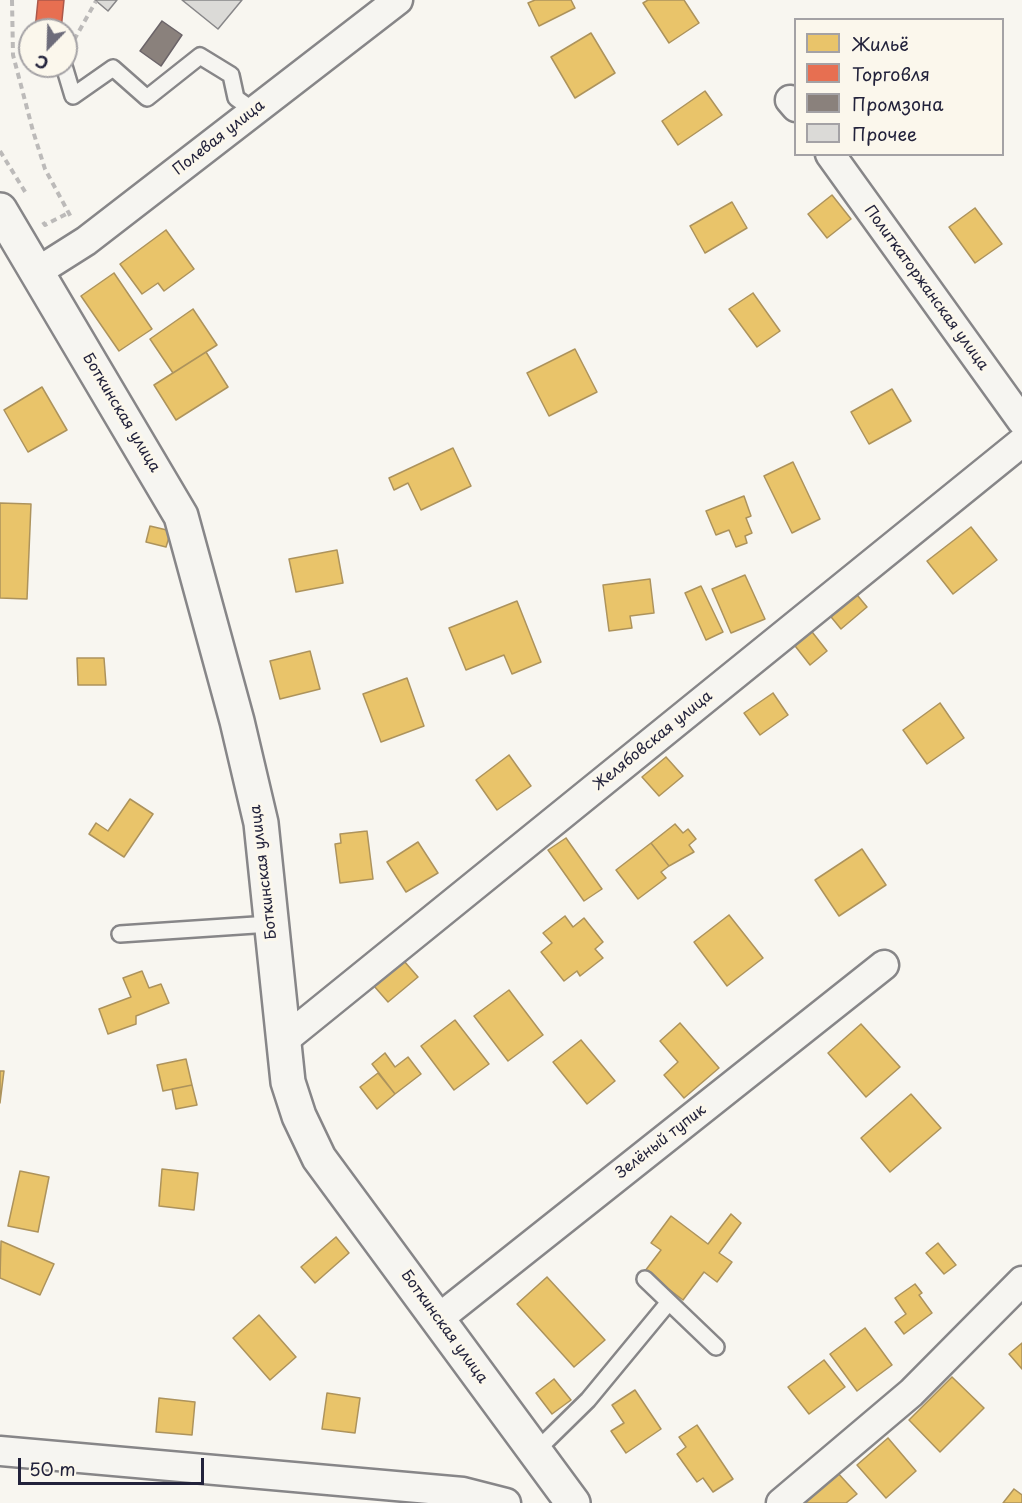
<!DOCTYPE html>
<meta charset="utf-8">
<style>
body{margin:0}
#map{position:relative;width:1022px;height:1503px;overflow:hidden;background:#f8f6f0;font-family:"Playpen Sans",sans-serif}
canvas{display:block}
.legend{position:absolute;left:794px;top:18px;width:210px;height:138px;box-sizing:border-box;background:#fbf7ec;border:2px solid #a4a2a5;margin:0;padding:8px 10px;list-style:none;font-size:18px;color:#22223b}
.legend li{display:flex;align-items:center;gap:12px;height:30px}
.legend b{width:30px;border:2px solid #a4a2a5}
.north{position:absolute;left:18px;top:18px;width:60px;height:60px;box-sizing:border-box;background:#fbf7ec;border:2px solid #a4a2a5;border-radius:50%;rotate:203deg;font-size:16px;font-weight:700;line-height:24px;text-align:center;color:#22223b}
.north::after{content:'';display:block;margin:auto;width:21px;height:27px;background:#6d6c7a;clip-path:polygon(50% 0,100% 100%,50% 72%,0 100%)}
.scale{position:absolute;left:18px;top:1458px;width:186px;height:27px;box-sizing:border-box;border:3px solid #22223b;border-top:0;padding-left:8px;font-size:18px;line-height:21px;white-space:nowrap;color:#22223b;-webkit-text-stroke:4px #fbf7ec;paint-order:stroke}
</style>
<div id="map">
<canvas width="1022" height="1503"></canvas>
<ul class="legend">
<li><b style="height:16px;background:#e9c46a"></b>Жильё</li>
<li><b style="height:16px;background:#e76f51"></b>Торговля</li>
<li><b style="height:16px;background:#8a817c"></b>Промзона</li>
<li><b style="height:16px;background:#dbdad7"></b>Прочее</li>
</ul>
<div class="north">С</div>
<div class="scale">50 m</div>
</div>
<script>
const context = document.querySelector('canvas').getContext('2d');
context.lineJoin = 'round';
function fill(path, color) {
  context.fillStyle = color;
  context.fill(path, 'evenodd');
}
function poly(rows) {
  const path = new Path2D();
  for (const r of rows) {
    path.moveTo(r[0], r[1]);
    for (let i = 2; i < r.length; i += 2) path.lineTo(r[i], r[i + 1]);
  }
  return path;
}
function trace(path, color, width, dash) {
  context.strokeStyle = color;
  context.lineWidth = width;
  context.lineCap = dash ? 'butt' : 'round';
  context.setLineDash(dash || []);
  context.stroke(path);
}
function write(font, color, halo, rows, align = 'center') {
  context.font = font + ' "Playpen Sans",sans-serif';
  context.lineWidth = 6;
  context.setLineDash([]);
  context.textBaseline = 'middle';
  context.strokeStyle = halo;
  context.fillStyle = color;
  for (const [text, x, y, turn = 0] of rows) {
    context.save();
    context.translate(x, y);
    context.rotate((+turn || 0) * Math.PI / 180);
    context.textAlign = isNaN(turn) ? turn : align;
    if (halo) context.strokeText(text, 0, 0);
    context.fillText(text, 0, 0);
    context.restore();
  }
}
const homes = poly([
 [535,0,571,0,575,8,539,26,528,3,535,0],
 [648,0,684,0,699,23,669,43,643,3,648,0],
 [591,33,615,73,575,98,551,57,591,33],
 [705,91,722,115,678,145,662,121,705,91],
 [832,195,851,219,827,238,808,214,832,195],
 [732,202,747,228,705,253,690,226,732,202],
 [975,208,1002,244,975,263,949,227,975,208],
 [166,230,194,269,164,291,158,283,142,294,120,264,166,230],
 [114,273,152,329,119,351,81,296,114,273],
 [753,293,780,331,757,347,729,309,753,293],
 [193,309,217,345,173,373,150,339,193,309],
 [575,349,597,392,549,416,527,373,575,349],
 [206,352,228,387,176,420,154,385,206,352],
 [42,387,67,430,28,452,4,410,42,387],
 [892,389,911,421,869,444,851,412,892,389],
 [453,448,471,486,421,510,408,483,394,490,389,478,453,448],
 [793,462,820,519,792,533,764,476,793,462],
 [744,496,751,516,746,518,752,533,745,536,747,543,736,547,729,530,716,535,706,511,744,496],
 [0,503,31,504,27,599,0,598,0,503],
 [150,526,171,531,166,547,146,542,150,526],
 [971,527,997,560,953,594,927,561,971,527],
 [337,550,343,583,296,592,289,559,337,550],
 [745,575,765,619,731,633,712,589,745,575],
 [650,579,654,613,630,616,632,628,609,631,603,585,650,579],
 [701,586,723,632,706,640,685,593,701,586],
 [853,590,867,607,841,629,827,612,853,590],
 [517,601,541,662,512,674,504,655,466,670,449,628,517,601],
 [809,628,827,651,810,665,792,642,809,628],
 [310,651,320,689,280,699,270,661,310,651],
 [77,658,104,658,106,685,78,685,77,658],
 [407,678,424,726,381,742,363,694,407,678],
 [773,693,788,715,760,735,744,713,773,693],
 [940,703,964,738,927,764,903,730,940,703],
 [509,755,531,786,497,810,476,780,509,755],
 [666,757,683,776,659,796,642,777,666,757],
 [130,799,153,814,124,857,89,834,96,823,108,831,130,799],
 [675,824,683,833,688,829,696,839,689,845,694,852,669,866,651,843,675,824],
 [367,831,373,879,340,883,335,844,341,843,340,834,367,831],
 [566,838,602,889,584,901,548,850,566,838],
 [418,842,438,873,406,892,387,862,418,842],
 [651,843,669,866,661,872,666,878,638,899,616,870,651,843],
 [862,849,886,885,839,916,815,880,862,849],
 [729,915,763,958,727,986,694,942,729,915],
 [565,916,573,927,584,918,603,942,595,949,603,958,580,976,577,971,564,981,541,952,552,943,543,933,565,916],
 [397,953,418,977,388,1002,367,978,397,953],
 [142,971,149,988,161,984,169,1003,136,1016,136,1024,108,1034,99,1009,131,997,123,978,142,971],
 [509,990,543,1035,508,1061,474,1016,509,990],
 [455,1020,489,1064,454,1090,421,1046,455,1020],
 [680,1023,719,1068,684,1098,664,1075,678,1062,660,1041,680,1023],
 [861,1024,900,1067,866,1097,828,1053,861,1024],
 [581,1040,615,1081,587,1104,553,1062,581,1040],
 [385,1053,395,1067,408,1057,421,1074,395,1094,372,1064,385,1053],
 [186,1059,192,1085,163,1091,157,1065,186,1059],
 [0,1071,4,1071,0,1103,0,1071],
 [378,1073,395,1094,377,1109,360,1087,378,1073],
 [192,1085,197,1105,176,1109,172,1089,192,1085],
 [911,1094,941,1128,890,1172,861,1138,911,1094],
 [162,1169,198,1173,194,1210,159,1206,162,1169],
 [20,1171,49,1177,38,1232,8,1226,20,1171],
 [731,1214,741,1223,719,1253,732,1262,717,1282,704,1272,683,1300,645,1271,661,1250,651,1243,671,1216,708,1244,731,1214],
 [336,1237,349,1253,315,1283,301,1267,336,1237],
 [1,1241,54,1264,40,1295,0,1278,1,1241],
 [938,1243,956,1265,944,1274,926,1253,938,1243],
 [547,1277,605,1340,574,1367,517,1304,547,1277],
 [915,1284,922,1293,919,1295,932,1313,904,1334,895,1322,906,1314,895,1298,915,1284],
 [259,1315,296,1357,270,1380,233,1338,259,1315],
 [865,1328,892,1365,857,1391,830,1354,865,1328],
 [1022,1343,1022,1369,1009,1354,1022,1343],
 [824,1360,845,1387,809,1414,788,1387,824,1360],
 [952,1377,984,1408,940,1452,909,1420,952,1377],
 [554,1379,571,1400,552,1414,536,1393,554,1379],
 [635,1390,661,1429,626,1453,611,1431,624,1423,612,1405,635,1390],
 [327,1393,360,1398,355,1433,322,1429,327,1393],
 [159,1398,195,1402,192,1435,156,1432,159,1398],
 [697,1425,733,1479,713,1492,703,1478,697,1482,677,1454,686,1447,679,1437,697,1425],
 [888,1438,916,1471,886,1498,857,1465,888,1438],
 [836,1471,857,1494,846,1503,805,1503,803,1501,836,1471],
 [1014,1489,1022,1495,1022,1503,1003,1503,1014,1489]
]);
fill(homes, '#e9c46a');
trace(homes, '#ad935c', 1.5);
const shops = poly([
 [38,0,64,0,61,30,35,30,38,0]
]);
fill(shops, '#e76f51');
trace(shops, '#ac584a', 1.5);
const industry = poly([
 [162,21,182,35,161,66,140,51,162,21]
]);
fill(industry, '#8a817c');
trace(industry, '#6b6468', 1.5);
const building = poly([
 [95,0,117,0,108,11,95,0],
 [182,0,242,0,218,29,182,0]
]);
fill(building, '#dbdad7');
trace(building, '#878688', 1.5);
const lane = poly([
 [64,66,73,96,113,68,147,98,200,56,231,75,236,98,254,111],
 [120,934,270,924],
 [645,1279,669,1302],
 [535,1452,588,1400,669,1302,716,1347]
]);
const street = poly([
 [790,100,796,107],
 [830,154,1022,421],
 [37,272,86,241,398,0],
 [284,1040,1022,442],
 [438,1319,884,965],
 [0,1451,463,1492,506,1503],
 [781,1503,911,1393,1022,1281]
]);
const secondary = poly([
 [0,210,181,516,237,721,261,823,288,1082,299,1116,319,1158,573,1503]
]);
trace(lane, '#878688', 20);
trace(street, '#878688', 33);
trace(secondary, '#878688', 38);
trace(poly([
 [12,0,13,55,33,131,45,169,72,219],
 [69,49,96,1],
 [0,151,27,195],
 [43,222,45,225,68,213]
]), '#bcbab9', 4, [6, 4.5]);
trace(lane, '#f6f5f1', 15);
trace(street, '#f6f5f1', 28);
trace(secondary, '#f6f5f1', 33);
write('15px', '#22223b', '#fbf7ec', [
 ["Полевая улица",219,138,-38],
 ["Политкаторжанская улица",926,288,54],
 ["Боткинская улица",121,413,59],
 ["Желябовская улица",653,741,-39],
 ["Боткинская улица",264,872,-97],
 ["Зелёный тупик",661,1142,-38],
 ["Боткинская улица",444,1327,54]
]);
</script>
